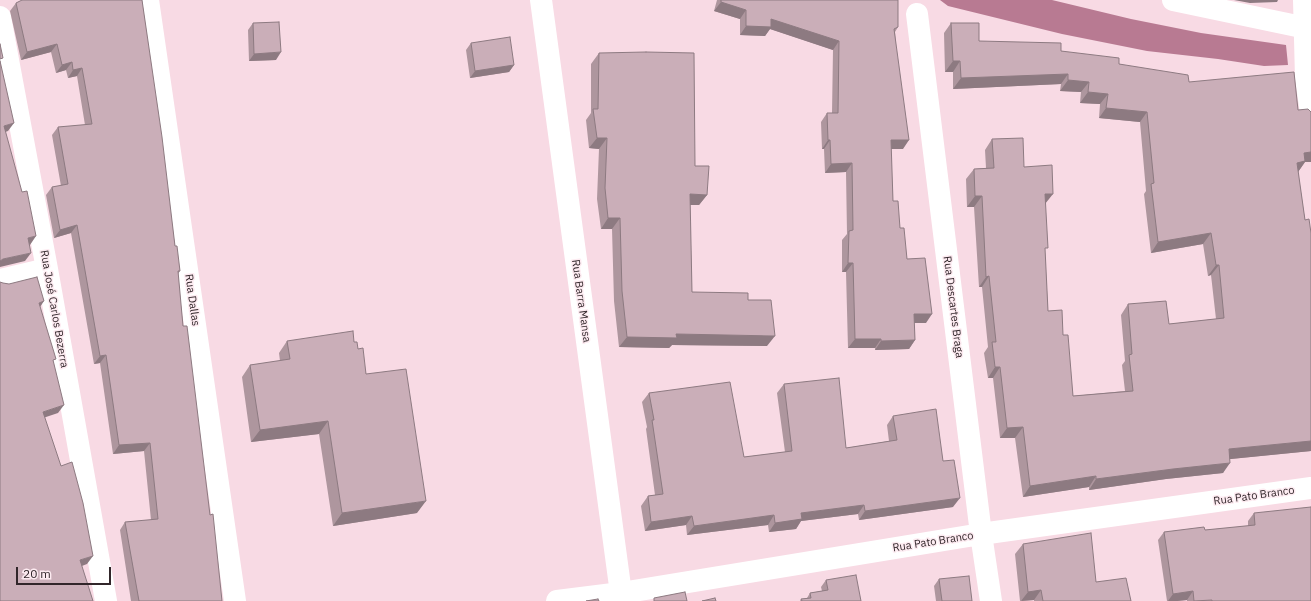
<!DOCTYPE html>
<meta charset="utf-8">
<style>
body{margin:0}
#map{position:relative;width:1311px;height:601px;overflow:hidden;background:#f8dae4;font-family:"IBM Plex Sans",sans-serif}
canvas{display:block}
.scale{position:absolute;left:16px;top:567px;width:95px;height:18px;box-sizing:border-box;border:2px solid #31262a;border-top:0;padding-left:5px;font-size:12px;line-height:14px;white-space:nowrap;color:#31262a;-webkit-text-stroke:3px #fdebf1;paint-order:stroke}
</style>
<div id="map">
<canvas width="1311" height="601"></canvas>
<div class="scale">20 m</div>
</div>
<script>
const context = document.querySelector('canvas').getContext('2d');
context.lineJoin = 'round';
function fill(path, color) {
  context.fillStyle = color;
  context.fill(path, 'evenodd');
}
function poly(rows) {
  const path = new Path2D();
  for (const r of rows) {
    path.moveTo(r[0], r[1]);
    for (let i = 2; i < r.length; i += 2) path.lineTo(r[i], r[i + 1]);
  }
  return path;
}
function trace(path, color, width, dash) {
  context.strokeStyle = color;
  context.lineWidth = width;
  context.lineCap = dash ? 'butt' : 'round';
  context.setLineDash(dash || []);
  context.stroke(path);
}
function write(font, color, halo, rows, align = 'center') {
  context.font = font + ' "IBM Plex Sans",sans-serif';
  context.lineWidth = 3;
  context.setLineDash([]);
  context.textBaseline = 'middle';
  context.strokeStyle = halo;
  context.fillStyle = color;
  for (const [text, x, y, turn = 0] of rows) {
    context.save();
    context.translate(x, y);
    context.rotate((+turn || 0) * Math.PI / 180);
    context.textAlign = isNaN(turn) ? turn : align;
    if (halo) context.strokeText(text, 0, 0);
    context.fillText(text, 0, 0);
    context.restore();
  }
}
fill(poly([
 [940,0,1052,0,1131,19,1201,33,1286,45,1288,65,1264,66,1218,59,1147,51,1062,34,948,6]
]), '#b87a92');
trace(poly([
 [148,0,235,601],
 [541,0,622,601],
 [1173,0,1311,29],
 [1304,0,1306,78,1311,113],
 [917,14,981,534,991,601],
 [0,17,47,269,106,601],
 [0,280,47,269],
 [557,601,621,593,981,534,1311,488]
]), '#fff', 22);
fill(poly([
 [142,0,175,246,180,271,178,274,183,326,222,601,131,601,120,530,125,522,151,520,144,451,113,454,100,363,94,364,71,233,54,238,46,195,52,187,61,186,52,135,58,127,85,125,77,76,68,78,66,70,56,73,51,52,21,60,10,11,16,3],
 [717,0,898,0,898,27,895,32,903,149,891,149,893,201,907,259,926,323,914,323,915,340,909,349,875,350,875,348,848,348,846,272,842,272,842,240,847,234,846,172,825,173,824,149,822,149,821,122,827,113,832,113,833,50,770,29,765,36,740,35,740,19,714,11],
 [253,23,276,60,249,61,248,30],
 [951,23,979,41,1061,51,1119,64,1189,82,1298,110,1311,112,1311,162,1305,162,1298,172,1305,220,1311,233,1311,451,1230,459,1223,473,1166,479,1089,490,1089,487,1023,497,1015,438,1000,438,993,378,988,378,984,353,988,347,982,287,979,287,974,207,967,207,966,179,974,169,986,168,985,150,992,139,1024,167,1045,204,1045,252,1048,311,1063,335,1073,396,1125,391,1122,365,1125,361,1121,315,1128,304,1169,324,1216,319,1211,275,1208,276,1203,244,1151,253,1144,194,1146,191,1140,122,1099,118,1100,104,1080,103,1081,92,1060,91,1061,84,953,89,953,72,945,72,944,33],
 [471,43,514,65,509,72,470,78,466,50],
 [599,53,695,166,707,195,699,205,690,205,692,292,748,300,767,346,672,345,669,348,619,347,614,301,612,229,601,229,597,199,599,149,589,148,586,120,591,113,591,64],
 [287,341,354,342,358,349,366,374,417,513,333,526,319,434,251,442,242,377,250,365,280,361,279,353],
 [784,384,846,448,889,441,887,425,893,416,943,461,953,507,859,520,858,514,801,521,796,529,769,532,768,525,687,535,686,525,645,531,641,506,648,496,655,495,646,429,647,427,642,402,649,393,744,457,785,452,777,393],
 [1254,513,1311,601,1187,601,1187,600,1177,601,1167,601,1158,540,1164,532,1205,530,1248,526,1248,521],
 [1023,544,1096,582,1131,601,1034,601,1034,600,1020,601,1015,554],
 [939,579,972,601,936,601,934,586],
 [826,580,861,601,800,601,801,599,807,598,810,593,822,591,821,587]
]), '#ae969e');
fill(poly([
 [1234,0,1278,0,1277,2,1250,3],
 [721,2,746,10,740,19,714,11],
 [771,19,839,41,833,50,770,29,765,36,740,35,746,26],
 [57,44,51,52,21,60,27,52],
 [281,52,276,60,249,61,254,54],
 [953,61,960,61,953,72,945,72],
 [72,62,66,70,56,73,62,65],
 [514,65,509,72,470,78,475,71],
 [82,68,77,76,68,78,73,70],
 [1068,74,1061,84,953,89,961,78],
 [1068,80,1089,82,1081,92,1060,91],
 [1088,92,1108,94,1100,104,1080,103],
 [1106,108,1147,112,1140,122,1099,118],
 [14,123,8,131,0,134,4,126],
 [597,138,607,138,599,149,589,148],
 [828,140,830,140,824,149,822,149],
 [891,140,909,140,903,149,885,149],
 [1311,152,1311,162,1305,162,1298,172,1297,163,1304,153],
 [852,163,846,172,825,173,831,164],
 [690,194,707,195,699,205,682,205],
 [1045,194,1053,194,1045,204],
 [975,196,982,196,974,207,967,207],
 [608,218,620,218,612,229,601,229],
 [77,225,71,233,54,238,60,230],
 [1211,233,1203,244,1151,253,1158,242],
 [36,236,30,245,22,247,28,238],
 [31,253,25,261,0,267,0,261,3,259],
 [848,263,853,263,846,272,842,272],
 [1216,265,1219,265,1211,275,1208,276],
 [989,276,982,287,979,287,986,277],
 [44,301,38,310,39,303],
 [914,314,932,314,926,323,908,323],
 [676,334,775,336,767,346,672,345,669,348,619,347,627,337],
 [855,339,881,339,875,348,848,348],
 [915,340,909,349,875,350,881,341],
 [106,355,100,363,94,364,100,356],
 [995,367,1000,367,993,378,988,378],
 [64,405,58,413,37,420,43,412],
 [328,421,319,434,251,442,260,430],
 [1023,427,1015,438,1000,438,1007,428],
 [1311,441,1311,451,1221,460,1229,449],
 [150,443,144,451,113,454,119,445],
 [1230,463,1223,473,1166,479,1089,490,1096,479,1173,469],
 [1096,476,1089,487,1023,497,1030,486],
 [960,498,953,507,859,520,865,511],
 [426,501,417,513,333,526,342,513],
 [864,505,858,514,801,521,796,529,769,532,775,523,801,513],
 [774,515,768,525,687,535,694,526],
 [692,516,686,525,645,531,651,522],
 [93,556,87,564,74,569,80,560],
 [1041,590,1034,600,1021,601,1028,592],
 [1193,591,1187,600,1177,601,1168,601,1173,594]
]), '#8d7a81');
const building = poly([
 [22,0,142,0,162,137,175,246,177,246,180,271,178,271,183,326,187,326,210,515,213,514,222,601,139,601,125,522,158,519,150,443,119,445,106,355,100,356,77,225,60,230,52,187,68,184,58,127,92,124,82,68,73,70,72,62,62,65,57,44,27,52,16,3,22,0],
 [721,0,898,0,898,27,894,29,909,140,891,140,893,201,898,201,900,228,904,228,907,259,925,258,932,314,914,314,915,340,881,341,881,339,855,339,853,263,848,263,849,231,853,230,852,163,831,164,830,140,828,140,827,113,838,113,839,41,771,19,771,27,746,26,746,10,721,2,721,0],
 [279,22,281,52,254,54,253,23,279,22],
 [951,23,979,23,979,41,1061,43,1061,51,1119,58,1119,64,1188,75,1189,82,1294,72,1298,110,1308,109,1311,112,1311,152,1304,153,1305,161,1297,163,1305,220,1309,219,1311,233,1311,441,1229,449,1230,463,1173,469,1096,479,1096,476,1030,486,1023,427,1007,428,1000,367,995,367,992,342,996,342,989,276,986,277,982,196,975,196,974,169,994,168,992,139,1023,138,1024,167,1052,165,1053,194,1045,194,1048,248,1045,248,1048,311,1062,310,1063,335,1068,335,1073,396,1133,391,1129,355,1132,354,1128,304,1166,301,1169,324,1224,318,1219,265,1216,265,1211,233,1158,242,1151,184,1154,183,1147,112,1106,108,1108,94,1088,92,1089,82,1068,80,1068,74,961,78,960,61,953,61,951,23],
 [510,37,514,65,475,71,471,43,510,37],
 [0,44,3,58,0,59,0,44],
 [646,52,694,53,695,166,709,166,707,195,690,194,692,292,748,293,748,300,771,300,775,336,676,334,677,338,627,337,622,291,620,218,608,218,605,188,607,138,597,138,593,109,598,109,599,53,646,52],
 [0,61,14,123,4,126,22,192,27,191,36,236,28,238,31,253,3,259,0,261,0,61],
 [37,277,44,301,39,303,56,359,53,360,64,405,43,412,61,466,72,462,83,503,93,556,80,560,93,601,0,601,0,282,3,283,9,284,37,277],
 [353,331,354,342,357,342,358,349,363,348,366,374,406,369,426,501,342,513,328,421,260,430,250,365,290,359,287,341,353,331],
 [839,378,846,448,897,440,893,416,936,409,943,461,954,460,960,498,865,511,864,505,801,513,802,519,775,523,774,515,694,526,692,516,651,522,648,496,663,494,652,420,654,420,649,393,730,382,744,457,792,451,784,384,839,378],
 [1311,507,1311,601,1212,601,1212,600,1194,601,1193,591,1173,594,1164,532,1204,527,1205,530,1255,525,1254,513,1311,507],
 [1091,533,1096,582,1126,578,1131,601,1043,601,1041,590,1028,592,1023,544,1091,533],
 [856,575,861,601,802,601,801,599,811,598,810,593,828,590,826,580,856,575],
 [969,576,972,601,942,601,939,579,969,576],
 [685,592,687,601,654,601,654,598,685,592],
 [715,598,716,601,702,601,715,598],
 [598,599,599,601,586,601,598,599]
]);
fill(building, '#caaeb8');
trace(building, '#8d7a81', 1);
write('11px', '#31262a', '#fdebf1', [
 ["Rua Dallas",192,300,82],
 ["Rua Barra Mansa",581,301,82],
 ["Rua Descartes Braga",953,307,83],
 ["Rua José Carlos Bezerra",54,309,80],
 ["Rua Pato Branco",1254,496,-8],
 ["Rua Pato Branco",933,542,-9]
]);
</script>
